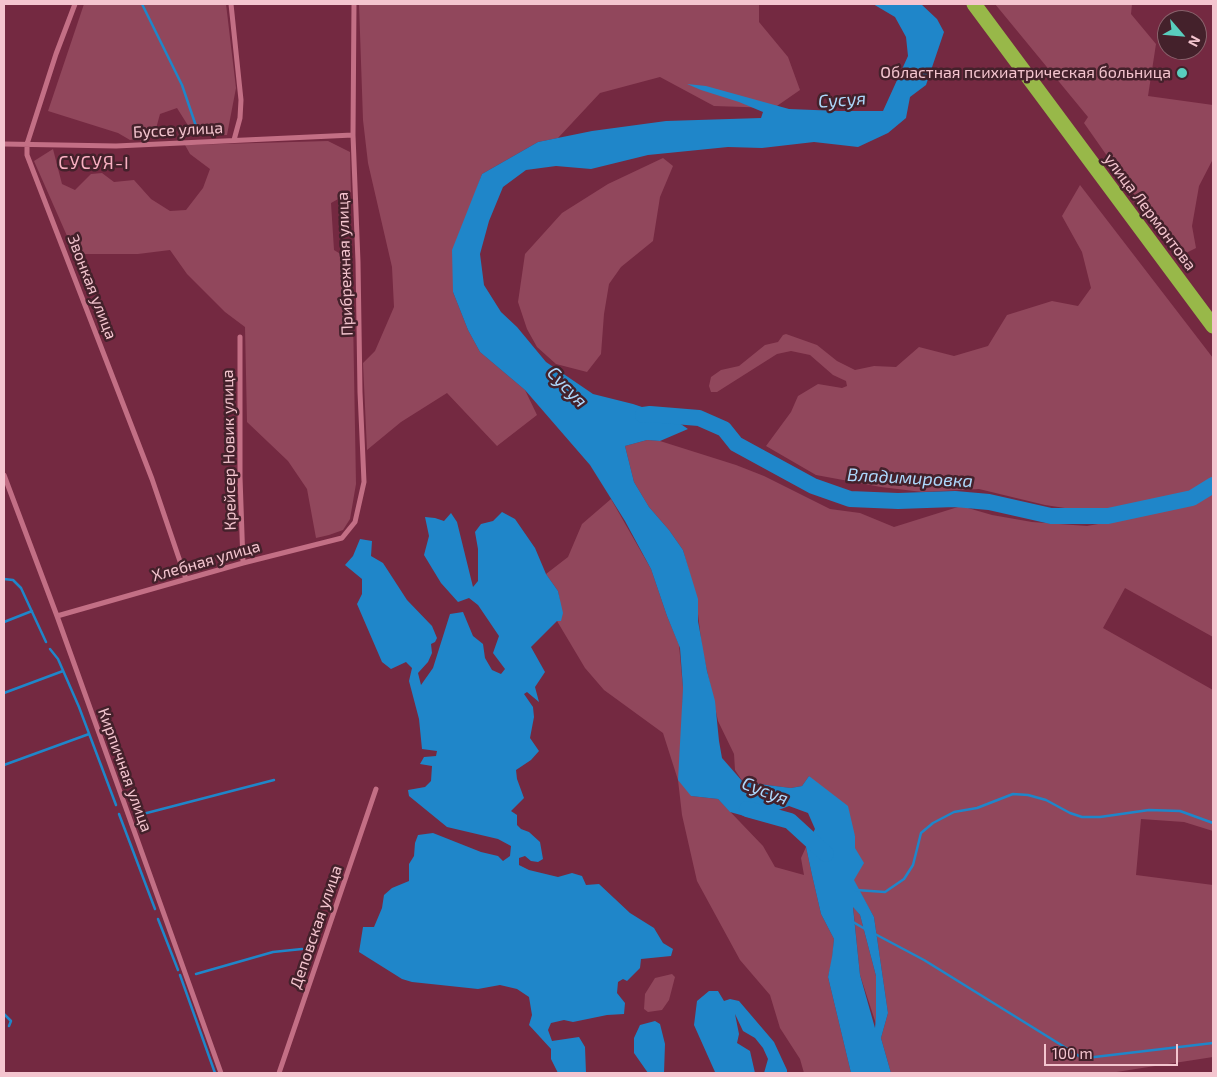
<!DOCTYPE html>
<meta charset="utf-8">
<style>
body{margin:0}
#map{position:relative;width:1217px;height:1077px;overflow:hidden;background:#742941;font-family:"Exo 2",sans-serif}
canvas{display:block}
.frame{position:absolute;inset:0;border:5px solid #f4c5cf;pointer-events:none}
.north{position:absolute;left:1157px;top:10px;width:50px;height:50px;box-sizing:border-box;background:#44212b;border:1px solid #8a636d;border-radius:50%;rotate:117deg;font-size:14px;font-weight:700;line-height:20px;text-align:center;color:#f4c5cf}
.north::after{content:'';display:block;margin:auto;width:18px;height:22px;background:#59cebe;clip-path:polygon(50% 0,100% 100%,50% 72%,0 100%)}
.scale{position:absolute;left:1044px;top:1044px;width:134px;height:22px;box-sizing:border-box;border:2px solid #f4c5cf;border-top:0;padding-left:6px;font-size:15px;line-height:18px;white-space:nowrap;color:#f4c5cf;-webkit-text-stroke:4px #44212b;paint-order:stroke}
</style>
<div id="map">
<canvas width="1217" height="1077"></canvas>
<div class="frame"></div>
<div class="north">N</div>
<div class="scale">100 m</div>
</div>
<script>
const context = document.querySelector('canvas').getContext('2d');
context.lineJoin = 'round';
function fill(path, color) {
  context.fillStyle = color;
  context.fill(path, 'evenodd');
}
function poly(rows) {
  const path = new Path2D();
  for (const r of rows) {
    path.moveTo(r[0], r[1]);
    for (let i = 2; i < r.length; i += 2) path.lineTo(r[i], r[i + 1]);
  }
  return path;
}
function trace(path, color, width, dash) {
  context.strokeStyle = color;
  context.lineWidth = width;
  context.lineCap = dash ? 'butt' : 'round';
  context.setLineDash(dash || []);
  context.stroke(path);
}
function write(font, color, halo, rows, align = 'center') {
  context.font = font + ' "Exo 2",sans-serif';
  context.lineWidth = 5;
  context.setLineDash([]);
  context.textBaseline = 'middle';
  context.strokeStyle = halo;
  context.fillStyle = color;
  for (const [text, x, y, turn = 0] of rows) {
    context.save();
    context.translate(x, y);
    context.rotate((+turn || 0) * Math.PI / 180);
    context.textAlign = isNaN(turn) ? turn : align;
    if (halo) context.strokeText(text, 0, 0);
    context.fillText(text, 0, 0);
    context.restore();
  }
}
fill(poly([
 [84,4,226,4,236,88,227,135,194,135,177,108,160,114,154,136,130,140,118,133,48,111],
 [359,4,759,4,759,22,788,57,800,90,774,108,714,106,660,77,600,93,558,138,538,142,482,174,469,211,453,292,468,330,480,352,525,390,537,415,497,446,447,393,401,422,367,450,363,363,375,351,394,307,392,267,368,163,363,120],
 [995,4,1132,4,1131,14,1156,44,1148,96,1213,105,1213,159,1199,186,1192,226,1196,248,1178,257,1084,123,1088,117],
 [328,141,350,152,351,192,331,203,334,250,352,261,356,484,350,519,343,530,329,535,316,538,307,489,288,461,247,422,245,327,225,312,187,274,170,250,138,254,75,254,34,161,53,149,62,184,75,190,91,174,102,173,114,182,134,180,151,199,170,211,186,210,203,188,210,169,190,154,185,145],
 [663,158,673,166,660,197,653,241,621,267,609,284,604,314,601,354,587,372,556,364,537,347,527,329,518,302,525,254,562,213,608,184],
 [1080,185,1213,358,1213,637,1125,588,1103,628,1213,690,1213,831,1184,822,1141,819,1136,875,1213,885,1213,1057,1110,1073,891,1073,881,1038,888,1013,874,917,853,880,855,836,809,776,802,786,791,788,743,782,735,770,734,754,718,721,702,648,696,597,683,550,669,530,649,507,634,482,625,446,647,440,660,441,736,465,764,476,830,509,860,513,894,527,961,506,992,515,1032,522,1087,526,1131,518,1045,505,979,489,922,492,881,487,816,475,766,446,791,412,798,396,818,384,842,388,847,386,846,381,833,375,810,355,791,351,777,354,717,392,711,392,709,386,711,377,721,370,739,366,765,345,778,342,783,335,786,334,817,345,837,361,855,370,874,366,896,367,919,347,954,356,988,346,1007,315,1052,301,1078,306,1091,288,1082,252,1062,216],
 [611,499,651,569,667,616,679,645,683,688,682,731,691,796,718,799,763,846,775,867,804,875,801,858,806,847,812,875,821,914,834,939,832,961,828,977,851,1073,804,1073,800,1059,780,1028,770,995,740,960,697,881,682,815,678,780,663,733,604,690,585,668,557,621,560,602,558,591,546,574,568,557,582,524],
 [853,906,860,915,876,976,877,1013,876,1024,860,975],
 [672,974,675,977,669,1000,662,1010,648,1012,644,1009,645,994,655,978]
]), '#91475c');
fill(poly([
 [873,4,921,4,937,19,944,32,926,85,910,97,906,118,888,133,858,147,814,142,762,148,728,147,648,155,591,169,556,166,526,170,503,187,489,221,480,254,484,285,501,312,517,327,546,362,593,394,633,404,669,416,688,429,660,441,647,440,625,446,634,482,649,507,669,530,683,550,698,599,698,621,707,671,715,701,719,741,722,758,743,782,791,788,802,786,809,776,848,806,855,836,855,848,864,863,854,880,874,917,888,1013,881,1038,891,1073,851,1073,828,977,832,957,834,939,821,914,812,875,806,847,815,829,808,813,789,806,755,819,730,812,718,799,691,796,678,780,683,688,680,648,667,616,651,569,625,521,590,465,525,390,480,352,468,330,453,292,452,250,482,174,538,142,592,131,666,121,761,118,763,112,739,102,701,90,687,84,706,86,789,109,839,111,883,111,908,56,906,37,895,17],
 [853,907,860,915,876,976,876,1017,875,1028,860,975],
 [502,512,515,519,535,548,546,574,558,591,563,613,561,621,557,621,531,647,545,672,535,687,539,702,527,692,524,694,533,707,534,717,530,738,539,751,531,760,516,770,517,779,524,798,511,811,517,815,517,825,521,829,529,832,540,842,543,859,538,862,531,861,525,856,519,858,519,865,529,870,558,877,572,873,582,876,586,885,599,884,630,913,654,928,663,943,673,949,671,956,641,959,640,968,627,981,623,979,618,982,617,993,625,1003,624,1014,607,1015,573,1022,564,1020,551,1023,548,1030,552,1041,579,1037,585,1047,586,1073,558,1073,551,1059,551,1049,529,1025,532,1015,529,997,517,989,500,985,478,989,412,982,402,979,359,952,363,927,374,927,382,908,384,895,392,888,409,881,409,864,414,856,415,843,418,835,433,833,481,852,498,856,503,861,510,856,511,846,498,839,447,827,409,796,408,790,425,787,431,781,432,766,420,764,424,757,436,756,437,751,422,749,419,719,409,681,412,668,406,662,391,669,382,662,357,604,362,594,362,579,345,565,353,556,360,539,372,541,371,556,383,563,407,600,432,626,437,638,435,642,431,644,432,653,428,662,418,673,421,685,433,668,450,614,463,612,473,636,483,644,485,658,492,670,501,674,505,669,493,653,499,636,478,605,469,598,458,602,441,583,424,555,429,536,425,517,435,518,444,521,451,513,457,522,473,587,478,581,478,549,475,532,481,524,493,521],
 [709,991,718,991,724,1001,730,999,739,1001,774,1042,787,1070,787,1073,764,1073,768,1059,763,1048,755,1038,743,1031,735,1014,739,1034,737,1043,750,1051,755,1073,715,1072,694,1025,697,1001],
 [655,1021,660,1024,665,1044,664,1073,648,1073,634,1053,634,1038,640,1025]
]), '#1f86c9');
trace(poly([
 [142,4,182,85,196,126],
 [4,579,13,580,21,588,46,642],
 [4,622,32,611],
 [50,649,58,659,79,707,116,805],
 [4,693,63,671],
 [4,765,89,734],
 [119,814,155,909],
 [139,815,274,780],
 [856,890,885,892,904,879,913,865,921,833,933,823,954,812,977,808,1013,794,1028,795,1046,800,1070,813,1082,817,1100,817,1149,810,1180,811,1213,823],
 [158,919,178,970],
 [853,922,865,929],
 [875,934,924,960,1079,1056,1086,1058,1213,1043],
 [196,974,273,952,302,949],
 [180,975,215,1073],
 [4,1014,11,1021,9,1026]
]), '#1f86c9', 2.5);
trace(poly([
 [643,415,650,414,699,418,724,429,736,444,813,486,850,499,898,501,955,499,989,502,1051,516,1108,516,1192,498,1213,485],
 [747,809,790,821,826,854]
]), '#1f86c9', 16);
trace(poly([
 [75,4,56,54,27,144,27,155,152,479,186,579],
 [231,4,241,100,240,118,234,140],
 [4,144,116,146,353,135],
 [240,337,240,477,243,563],
 [4,475,57,616,221,1073],
 [57,616,243,563,342,538,355,522,364,482,360,392,358,262,353,135,354,4],
 [279,1073,376,789]
]), '#c36f85', 5);
trace(poly([
 [974,4,1213,326]
]), '#98b849', 15);
for (const [x, y, r, color] of [
 [1182,73,6,"#59cebe"]
]) {
  const dot = new Path2D();
  dot.arc(x, y, r, 0, 2 * Math.PI);
  context.fillStyle = color;
  context.fill(dot);
  trace(dot, '#44212b', 2);
}
write('16px', '#f4c5cf', '#44212b', [
 ["Областная психиатрическая больница",1171,73]
], 'right');
write('16px', '#f4c5cf', '#44212b', [
 ["Буссе улица",178,130,-3],
 ["улица Лермонтова",1150,212,53],
 ["Прибрежная улица",345,264,-92],
 ["Звонкая улица",92,287,69],
 ["Крейсер Новик улица",229,450,-91],
 ["Хлебная улица",206,561,-16],
 ["Кирпичная улица",125,770,70],
 ["Деповская улица",316,927,-71]
]);
write('italic 18px', '#add8fb', '#44212b', [
 ["Сусуя",842,100,-4],
 ["Сусуя",567,387,46],
 ["Владимировка",910,478,3],
 ["Сусуя",765,791,21]
]);
context.letterSpacing = '1px';
write('18px', '#f9b0c2', '#44212b', [
 ["СУСУЯ-I",94,163]
]);
context.letterSpacing = '0px';
</script>
